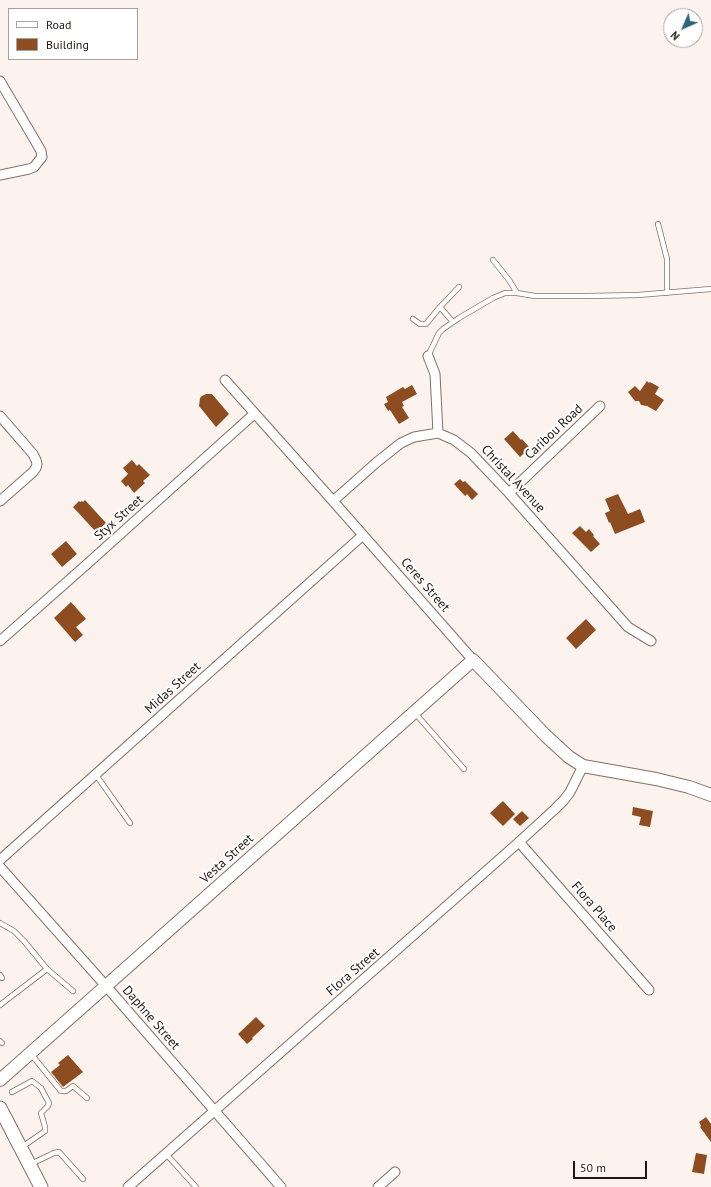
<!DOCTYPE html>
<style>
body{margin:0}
#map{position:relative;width:711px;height:1187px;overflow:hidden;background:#fdf3ee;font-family:"PT Sans",sans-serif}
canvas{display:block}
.legend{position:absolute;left:8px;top:8px;width:130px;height:52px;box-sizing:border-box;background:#fff;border:1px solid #a5a2a0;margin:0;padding:5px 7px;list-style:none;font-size:12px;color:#1f1712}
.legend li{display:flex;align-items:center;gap:8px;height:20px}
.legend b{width:20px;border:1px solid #a5a2a0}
.north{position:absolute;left:663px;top:8px;width:40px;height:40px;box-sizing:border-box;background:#fff;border:1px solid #a5a2a0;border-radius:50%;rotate:225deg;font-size:11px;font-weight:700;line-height:16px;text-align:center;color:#1f1712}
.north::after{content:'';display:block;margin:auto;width:14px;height:18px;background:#2c647e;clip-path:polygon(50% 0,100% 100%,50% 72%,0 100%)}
.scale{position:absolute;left:573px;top:1161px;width:74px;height:18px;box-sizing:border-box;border:2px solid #1f1712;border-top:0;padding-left:5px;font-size:12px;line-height:14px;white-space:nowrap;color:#1f1712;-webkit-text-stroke:3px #fff;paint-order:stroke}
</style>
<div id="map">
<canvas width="711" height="1187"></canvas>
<ul class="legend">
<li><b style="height:5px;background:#fff"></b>Road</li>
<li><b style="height:11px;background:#8e4d21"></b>Building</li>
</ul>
<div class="north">N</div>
<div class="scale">50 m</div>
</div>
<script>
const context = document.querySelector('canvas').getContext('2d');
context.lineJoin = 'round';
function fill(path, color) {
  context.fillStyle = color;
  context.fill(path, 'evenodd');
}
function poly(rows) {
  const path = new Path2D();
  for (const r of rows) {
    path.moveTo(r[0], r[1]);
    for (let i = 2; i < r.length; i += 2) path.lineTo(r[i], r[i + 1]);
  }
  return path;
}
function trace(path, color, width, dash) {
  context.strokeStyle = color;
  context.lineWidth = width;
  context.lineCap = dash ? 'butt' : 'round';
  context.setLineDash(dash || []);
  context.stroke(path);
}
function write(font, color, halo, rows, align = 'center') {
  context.font = font + ' "PT Sans",sans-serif';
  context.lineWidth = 4;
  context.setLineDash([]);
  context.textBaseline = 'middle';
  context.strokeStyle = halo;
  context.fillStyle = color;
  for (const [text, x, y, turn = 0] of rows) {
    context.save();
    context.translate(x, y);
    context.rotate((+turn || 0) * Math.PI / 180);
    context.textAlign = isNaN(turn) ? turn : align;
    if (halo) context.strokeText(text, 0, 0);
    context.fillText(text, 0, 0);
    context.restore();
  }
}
fill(poly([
 [647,381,649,383,650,382,659,387,655,394,664,400,656,411,647,406,641,405,639,401,635,401,628,392,635,386,640,391],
 [412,385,417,394,402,402,404,406,402,407,409,418,399,424,390,410,388,411,384,404,388,402,386,397,403,387,405,389],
 [206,394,212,394,229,414,216,427,199,406,200,398,202,396],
 [513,431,521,440,522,439,530,448,520,457,504,439],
 [132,460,137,466,139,464,150,475,143,481,145,483,134,493,128,485,126,487,121,481,128,474,123,468],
 [460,479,463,482,465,481,478,494,472,500,467,494,465,496,454,484],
 [618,494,628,514,640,509,645,522,615,534,610,522,609,523,605,513,610,511,605,499],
 [85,500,106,523,96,532,73,507,79,501,80,502,82,501,83,502],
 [580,526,586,532,589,529,594,535,593,536,600,544,591,552,572,533],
 [66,541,77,554,62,567,51,554],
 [71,602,86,619,76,627,83,635,75,642,54,618],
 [586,619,596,630,576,649,566,638],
 [503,801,515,814,503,826,490,813],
 [633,807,653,811,650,827,639,825,641,817,632,815],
 [522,811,529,818,520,826,513,819],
 [256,1017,265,1026,252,1038,253,1039,247,1044,238,1034],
 [68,1055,83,1072,63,1087,51,1072,60,1065,58,1063],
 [706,1117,711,1124,711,1142,700,1127,701,1126,699,1122],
 [696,1153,707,1155,704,1174,692,1172]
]), '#8e4d21');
const service = poly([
 [658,224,667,259,667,293],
 [493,260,509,280,517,293],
 [440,307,459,287],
 [413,319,420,324,426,324,440,307,453,322],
 [428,356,439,333,443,329,459,318,493,298,505,293,517,293,535,296,587,296,638,295,711,289],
 [414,712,464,769],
 [96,775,130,823],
 [0,923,14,931,24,941,47,969,73,991],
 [0,975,2,978],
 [0,1005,47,969],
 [0,1041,2,1043],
 [31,1054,61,1091,66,1091,73,1086,87,1098],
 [12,1092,32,1081,41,1088,49,1103,48,1106,41,1113,45,1127,45,1131,22,1147],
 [166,1154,196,1187],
 [31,1164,54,1153,59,1152,83,1179]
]);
const minor = poly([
 [0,175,29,169,34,167,42,157,41,151,37,144,0,81],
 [428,356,435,374,438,433],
 [225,380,333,501,473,660],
 [0,416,33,454,36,460,37,464,36,468,33,472,0,501],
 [509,493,600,406],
 [333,501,377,462,401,443,414,437,438,433,454,440,471,453,509,493,628,627,651,641],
 [0,641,86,565,254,414],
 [519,842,649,990],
 [0,860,363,535],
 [0,867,106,986,281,1187],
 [128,1187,519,842,555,809,564,800,570,792,583,766],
 [378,1187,395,1172]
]);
const tertiary = poly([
 [0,1080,473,660,546,736,569,757,583,766,656,779,689,787,711,795]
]);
const secondary = poly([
 [0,1108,41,1187]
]);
trace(service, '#857064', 6);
trace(minor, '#857064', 11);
trace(tertiary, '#857064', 14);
trace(secondary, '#857064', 15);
trace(service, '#fff', 4.5);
trace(minor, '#fff', 9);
trace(tertiary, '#fff', 12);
trace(secondary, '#fff', 13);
write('13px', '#1f1712', '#fff', [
 ["Caribou Road",554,432,-43],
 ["Christal Avenue",513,479,47],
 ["Styx Street",119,518,-42],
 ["Ceres Street",425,585,49],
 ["Midas Street",173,688,-42],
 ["Vesta Street",227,859,-42],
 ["Flora Place",594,907,49],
 ["Flora Street",353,972,-41],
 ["Daphne Street",151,1018,49]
]);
</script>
